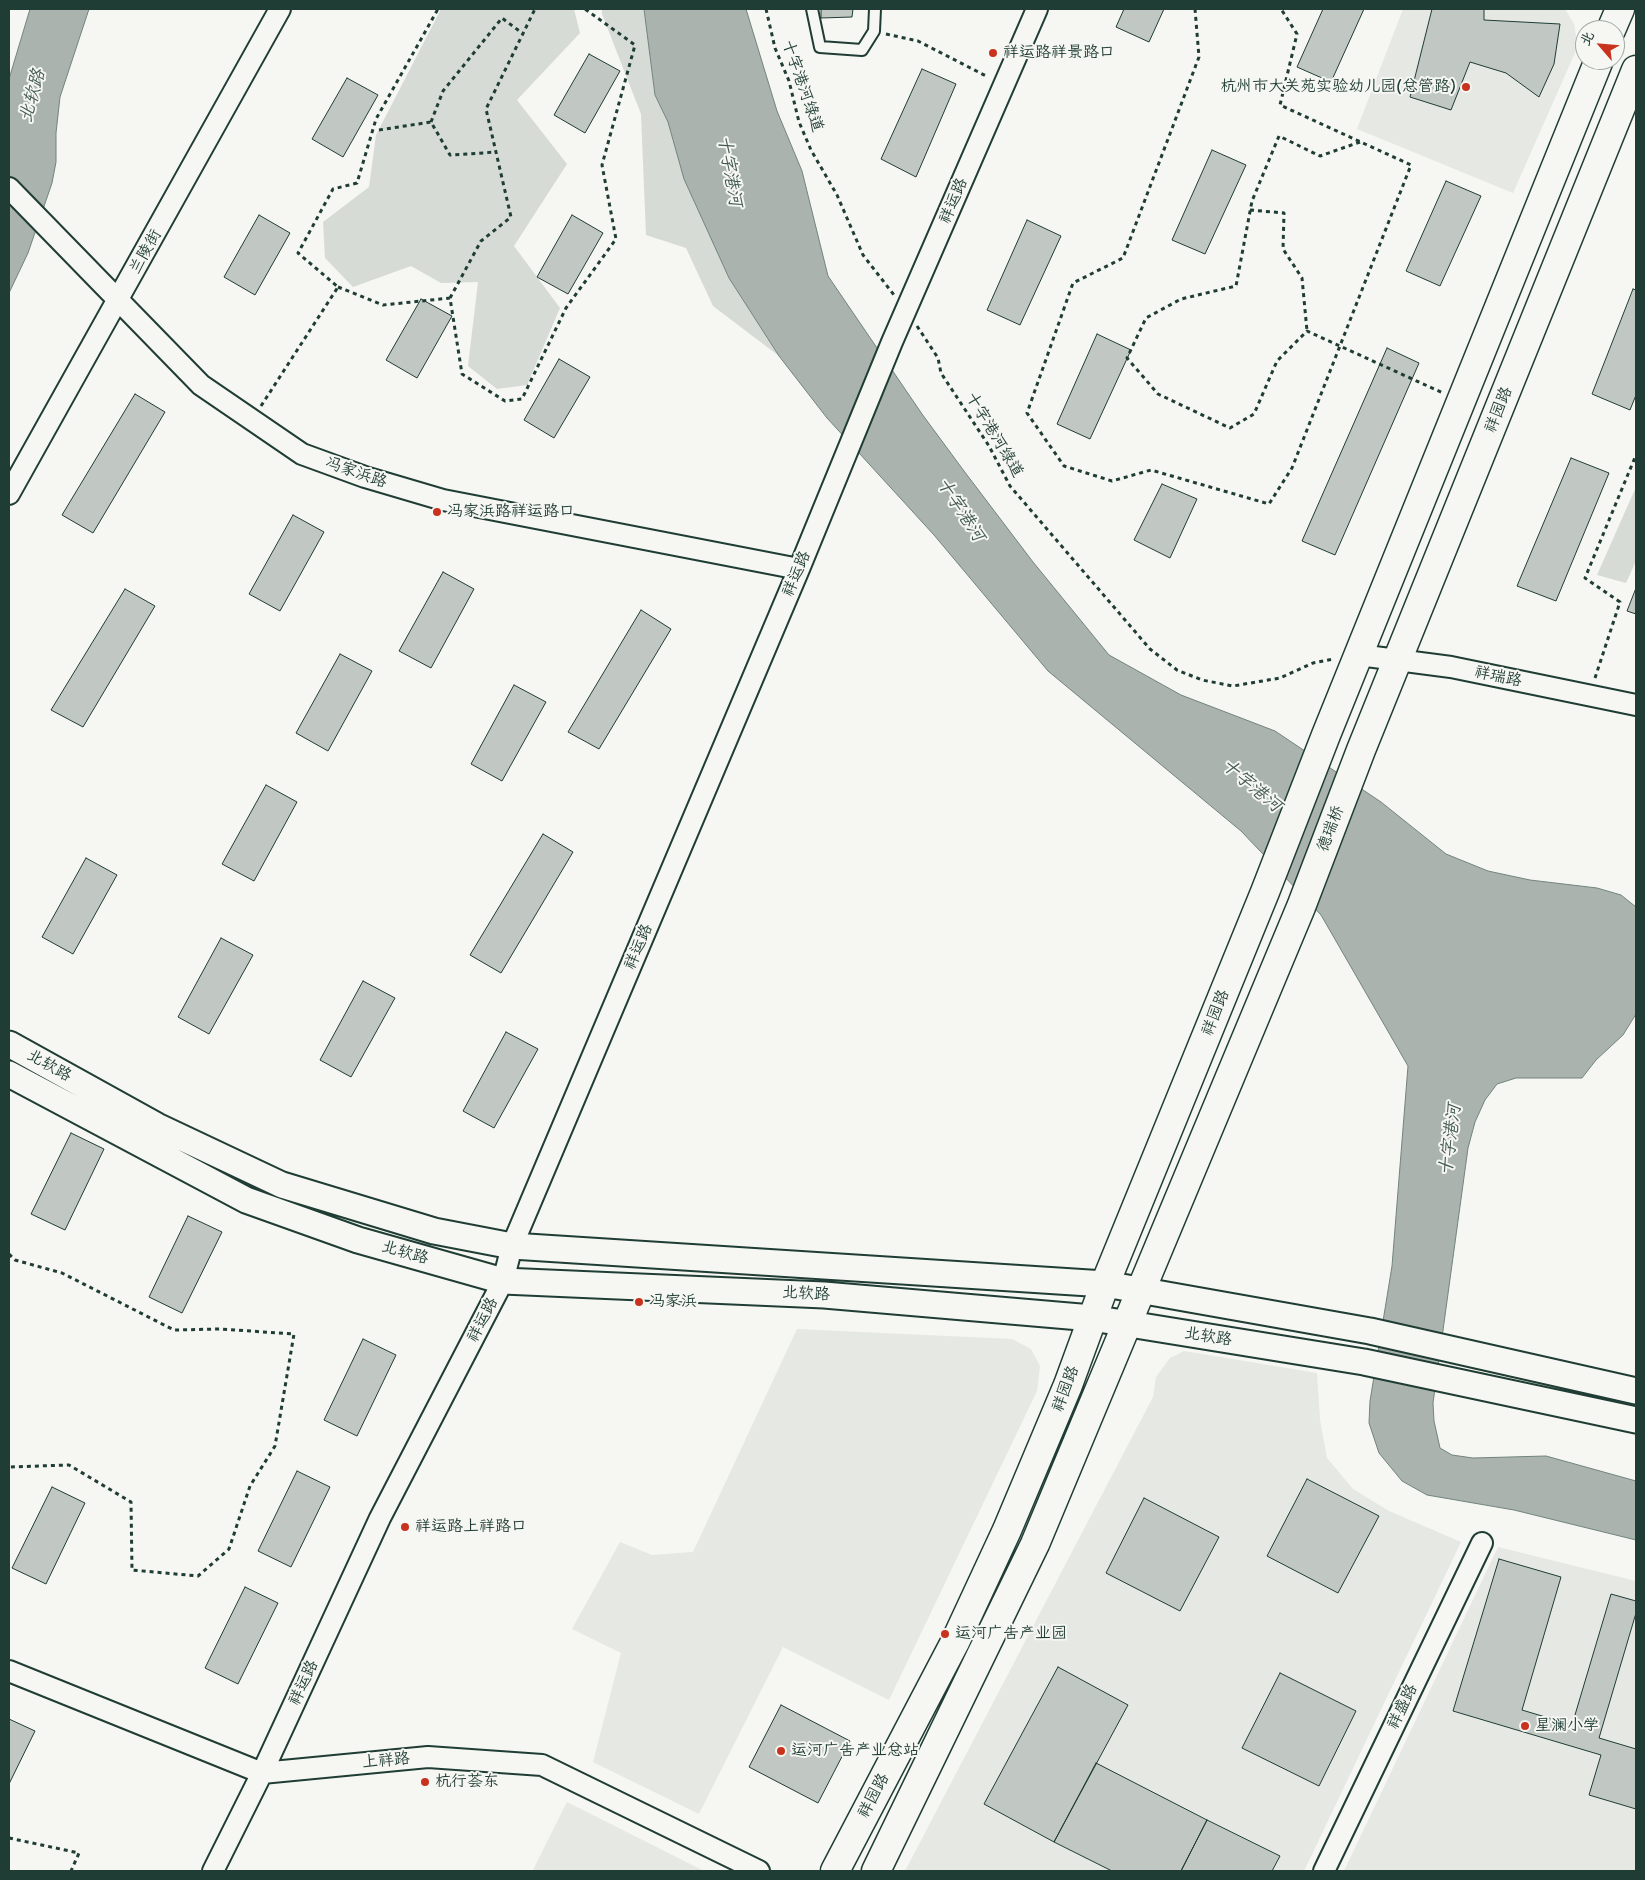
<!DOCTYPE html>
<meta charset="utf-8">
<style>
body{margin:0}
#map{position:relative;width:1645px;height:1880px;overflow:hidden;background:#f6f6f2;font-family:"Balsamiq Sans","LXGW WenKai TC",sans-serif}
canvas{display:block}
.frame{position:absolute;inset:0;border:10px solid #1f3d34;pointer-events:none}
.north{position:absolute;left:1575px;top:20px;width:50px;height:50px;box-sizing:border-box;background:#f6f6f2;border:1px solid #a0aca6;border-radius:50%;rotate:297deg;font-size:14px;font-weight:700;line-height:20px;text-align:center;color:#1f3d34}
.north::after{content:'';display:block;margin:auto;width:18px;height:22px;background:#c8321e;clip-path:polygon(50% 0,100% 100%,50% 72%,0 100%)}
</style>
<div id="map">
<canvas width="1645" height="1880"></canvas>
<div class="frame"></div>
<div class="north">北</div>
</div>
<script>
const context = document.querySelector('canvas').getContext('2d');
context.lineJoin = 'round';
function fill(path, color) {
  context.fillStyle = color;
  context.fill(path, 'evenodd');
}
function poly(rows) {
  const path = new Path2D();
  for (const r of rows) {
    path.moveTo(r[0], r[1]);
    for (let i = 2; i < r.length; i += 2) path.lineTo(r[i], r[i + 1]);
  }
  return path;
}
function trace(path, color, width, dash) {
  context.strokeStyle = color;
  context.lineWidth = width;
  context.lineCap = dash ? 'butt' : 'round';
  context.setLineDash(dash || []);
  context.stroke(path);
}
function write(font, color, halo, rows, align = 'center') {
  context.font = font + ' "Balsamiq Sans","LXGW WenKai TC",sans-serif';
  context.lineWidth = 4;
  context.setLineDash([]);
  context.textBaseline = 'middle';
  context.strokeStyle = halo;
  context.fillStyle = color;
  for (const [text, x, y, turn = 0] of rows) {
    context.save();
    context.translate(x, y);
    context.rotate((+turn || 0) * Math.PI / 180);
    context.textAlign = isNaN(turn) ? turn : align;
    if (halo) context.strokeText(text, 0, 0);
    context.fillText(text, 0, 0);
    context.restore();
  }
}
fill(poly([
 [1403,9,1565,9,1574,24,1578,46,1513,193,1357,129],
 [797,1329,1012,1339,1031,1349,1040,1366,1037,1391,889,1700,783,1647,699,1814,593,1762,621,1653,572,1629,620,1542,652,1555,693,1552],
 [1184,1351,1317,1373,1320,1420,1327,1458,1353,1489,1389,1511,1461,1542,1304,1871,905,1871,1153,1397,1156,1377,1170,1358],
 [1498,1547,1636,1581,1636,1871,1344,1871],
 [567,1802,704,1871,536,1871,533,1870]
]), '#e6e8e4');
fill(poly([
 [441,9,574,9,580,33,517,100,567,164,514,246,560,308,527,385,497,389,468,366,478,282,441,283,411,266,353,287,325,258,323,222,369,187,376,135],
 [602,9,644,9,655,95,668,122,684,179,729,278,779,356,713,306,686,248,646,235,641,114,602,14],
 [1636,487,1636,561,1626,583,1597,575]
]), '#d6dbd6');
const water = poly([
 [30,9,89,9,60,97,56,133,56,162,52,183,28,253,9,293,9,79,30,9],
 [644,9,746,9,777,111,802,171,828,276,922,414,964,471,1033,562,1109,655,1181,695,1275,731,1381,802,1446,854,1488,871,1530,880,1597,888,1621,895,1636,907,1636,1014,1623,1035,1596,1060,1582,1078,1516,1078,1497,1084,1485,1100,1475,1122,1468,1148,1433,1403,1434,1421,1440,1448,1452,1455,1473,1458,1546,1456,1636,1481,1636,1540,1514,1510,1427,1495,1402,1481,1379,1453,1369,1423,1370,1401,1392,1266,1408,1066,1321,915,1241,831,1048,671,934,535,827,418,779,356,729,278,684,179,668,122,655,95,644,9]
]);
fill(water, '#aab3ae');
trace(water, '#72847d', 1);
const building = poly([
 [821,9,853,9,852,17,821,18,821,9],
 [1124,9,1164,9,1149,42,1116,27,1124,9],
 [1323,9,1364,9,1331,82,1297,67,1323,9],
 [1432,9,1484,9,1484,20,1560,24,1554,64,1539,97,1506,73,1470,62,1451,110,1410,97,1432,9],
 [589,54,620,71,585,133,554,115,589,54],
 [922,69,956,84,916,177,881,159,922,69],
 [347,78,378,95,343,157,312,139,347,78],
 [1212,150,1246,165,1205,254,1172,240,1212,150],
 [1446,181,1481,196,1440,286,1406,271,1446,181],
 [259,215,290,233,255,295,224,277,259,215],
 [572,215,603,233,568,294,537,277,572,215],
 [1027,220,1061,236,1020,325,987,310,1027,220],
 [1633,289,1636,290,1636,395,1630,410,1592,394,1633,289],
 [421,299,452,316,417,378,386,360,421,299],
 [1097,334,1131,350,1090,439,1057,424,1097,334],
 [1387,348,1419,363,1335,555,1302,541,1387,348],
 [559,359,590,377,554,438,524,420,559,359],
 [135,394,165,412,93,533,62,515,135,394],
 [1571,458,1609,473,1556,601,1517,586,1571,458],
 [1162,484,1197,499,1170,558,1134,540,1162,484],
 [293,515,324,532,280,611,249,594,293,515],
 [443,572,474,589,431,668,399,651,443,572],
 [1636,588,1636,614,1627,611,1636,588],
 [125,589,155,606,83,727,51,710,125,589],
 [641,610,671,629,599,749,568,732,641,610],
 [340,654,372,671,328,751,296,733,340,654],
 [514,685,546,702,502,781,471,764,514,685],
 [266,785,297,802,254,881,222,864,266,785],
 [543,834,573,852,501,973,470,955,543,834],
 [86,858,117,875,73,954,42,937,86,858],
 [221,938,253,955,209,1034,178,1017,221,938],
 [363,981,395,998,351,1077,320,1060,363,981],
 [506,1032,538,1049,494,1128,463,1111,506,1032],
 [71,1133,104,1149,65,1230,31,1214,71,1133],
 [188,1216,222,1232,182,1313,149,1297,188,1216],
 [363,1339,396,1355,357,1436,324,1420,363,1339],
 [297,1471,330,1487,291,1567,258,1551,297,1471],
 [1307,1479,1379,1516,1338,1593,1267,1556,1307,1479],
 [52,1487,85,1503,46,1584,12,1568,52,1487],
 [1144,1498,1219,1537,1180,1611,1106,1573,1144,1498],
 [1499,1559,1561,1577,1522,1710,1572,1725,1611,1594,1636,1601,1636,1613,1599,1738,1636,1749,1636,1809,1589,1795,1601,1755,1453,1711,1499,1559],
 [245,1587,278,1603,238,1684,205,1668,245,1587],
 [1058,1667,1128,1705,1054,1842,984,1804,1058,1667],
 [1280,1673,1356,1711,1319,1786,1242,1748,1280,1673],
 [781,1705,850,1741,818,1803,749,1767,781,1705],
 [9,1719,35,1731,9,1784,9,1719],
 [1096,1763,1207,1820,1181,1871,1112,1871,1054,1842,1096,1763],
 [1207,1820,1280,1856,1272,1871,1181,1871,1207,1820]
]);
fill(building, '#c1c8c3');
trace(building, '#1f3d34', 1);
const service = poly([
 [812,9,820,47,862,50,874,31,875,9]
]);
const minor = poly([
 [9,188,201,385,302,454,365,477,443,500,799,569],
 [9,494,280,9],
 [1359,655,1451,667,1636,705],
 [9,1671,262,1773,428,1757,542,1765,759,1871],
 [213,1871,262,1773,380,1518,503,1281,512,1246,799,569,892,342,1037,9],
 [1324,1871,1482,1543]
]);
const tertiary = poly([
 [9,1044,157,1126,282,1185,434,1231,512,1246,1105,1284,1370,1331,1636,1391],
 [9,1074,246,1200,358,1240,503,1281,824,1295,1092,1318,1364,1362,1636,1420]
]);
const secondary = poly([
 [1611,30,1620,9],
 [835,1871,955,1642,1007,1530,1068,1385,1105,1284,1265,892,1326,735,1599,60],
 [876,1871,1035,1544,1301,907,1361,750,1636,70]
]);
trace(service, '#1f3d34', 14);
trace(minor, '#1f3d34', 24);
trace(tertiary, '#1f3d34', 29);
trace(secondary, '#1f3d34', 31);
trace(poly([
 [766,9,775,48,789,81,799,122,811,150,837,195,863,255,894,295],
 [1195,9,1199,57,1123,258,1073,283,1027,413,1064,466,1112,481,1151,470,1269,504,1292,468,1411,165,1280,105,1297,34,1281,9],
 [886,34,918,41,988,77],
 [431,122,443,91,502,18,522,33],
 [379,130,431,122,450,155,497,152],
 [1360,142,1320,156,1279,136,1252,201,1236,286,1181,299,1146,318,1127,358,1158,394,1230,428,1254,414,1277,361,1307,331,1443,393],
 [1250,210,1284,213,1283,249,1302,278,1307,331],
 [338,287,383,305,450,298,462,374,505,401,522,399,566,308,616,239,602,165,635,45,585,9],
 [450,298,481,241,511,217,486,109,535,9],
 [917,326,938,358,941,373,989,446,1010,486,1150,649,1177,670,1202,680,1233,686,1280,678,1313,663,1334,659],
 [261,406,338,287,298,253,333,189,357,183,376,119,438,9],
 [1595,678,1620,602,1585,578,1636,455],
 [9,1254,15,1260,62,1273,174,1330,220,1329,294,1334,275,1446,250,1486,229,1549,198,1576,132,1570,131,1502,69,1465,9,1467],
 [9,1838,79,1853,71,1871]
]), '#1f3d34', 3, [4, 4]);
trace(service, '#f6f6f2', 10);
trace(minor, '#f6f6f2', 20);
trace(tertiary, '#f6f6f2', 25);
trace(secondary, '#f6f6f2', 28);
for (const [x, y, r, color] of [
 [993,53,5,"#c8321e"],
 [1466,87,5,"#c8321e"],
 [437,512,5,"#c8321e"],
 [639,1302,5,"#c8321e"],
 [405,1527,5,"#c8321e"],
 [945,1634,5,"#c8321e"],
 [1525,1726,5,"#c8321e"],
 [781,1751,5,"#c8321e"],
 [425,1782,5,"#c8321e"]
]) {
  const dot = new Path2D();
  dot.arc(x, y, r, 0, 2 * Math.PI);
  context.fillStyle = color;
  context.fill(dot);
  trace(dot, '#f6f6f2', 2);
}
write('16px', '#1f3d34', '#f6f6f2', [
 ["祥运路祥景路口",1003,53],
 ["杭州市大关苑实验幼儿园(总管路)",1456,87,"right"],
 ["冯家浜路祥运路口",447,512],
 ["冯家浜",649,1302],
 ["祥运路上祥路口",415,1527],
 ["运河广告产业园",955,1634],
 ["星澜小学",1535,1726],
 ["运河广告产业总站",791,1751],
 ["杭行荟东",435,1782]
], 'left');
write('16px', '#1f3d34', '#f6f6f2', [
 ["十字港河绿道",802,86,71],
 ["祥运路",954,201,-67],
 ["兰陵街",146,252,-61],
 ["祥园路",1499,410,-68],
 ["十字港河绿道",994,435,59],
 ["冯家浜路",356,473,19],
 ["祥运路",797,574,-67],
 ["祥瑞路",1498,677,12],
 ["德瑞桥",1331,829,-69],
 ["祥运路",639,947,-67],
 ["祥园路",1216,1013,-68],
 ["北软路",49,1066,29],
 ["北软路",405,1253,16],
 ["北软路",806,1294,3],
 ["祥运路",483,1320,-63],
 ["北软路",1208,1337,9],
 ["祥园路",1066,1389,-69],
 ["祥运路",304,1683,-65],
 ["祥盛路",1403,1707,-64],
 ["上祥路",386,1761,-5],
 ["祥园路",874,1796,-62]
]);
write('italic 18px', '#425a52', '#f6f6f2', [
 ["北软路",33,96,-75],
 ["十字港河",729,171,80],
 ["十字港河",960,510,57],
 ["十字港河",1251,786,40],
 ["十字港河",1451,1140,-83]
]);
</script>
